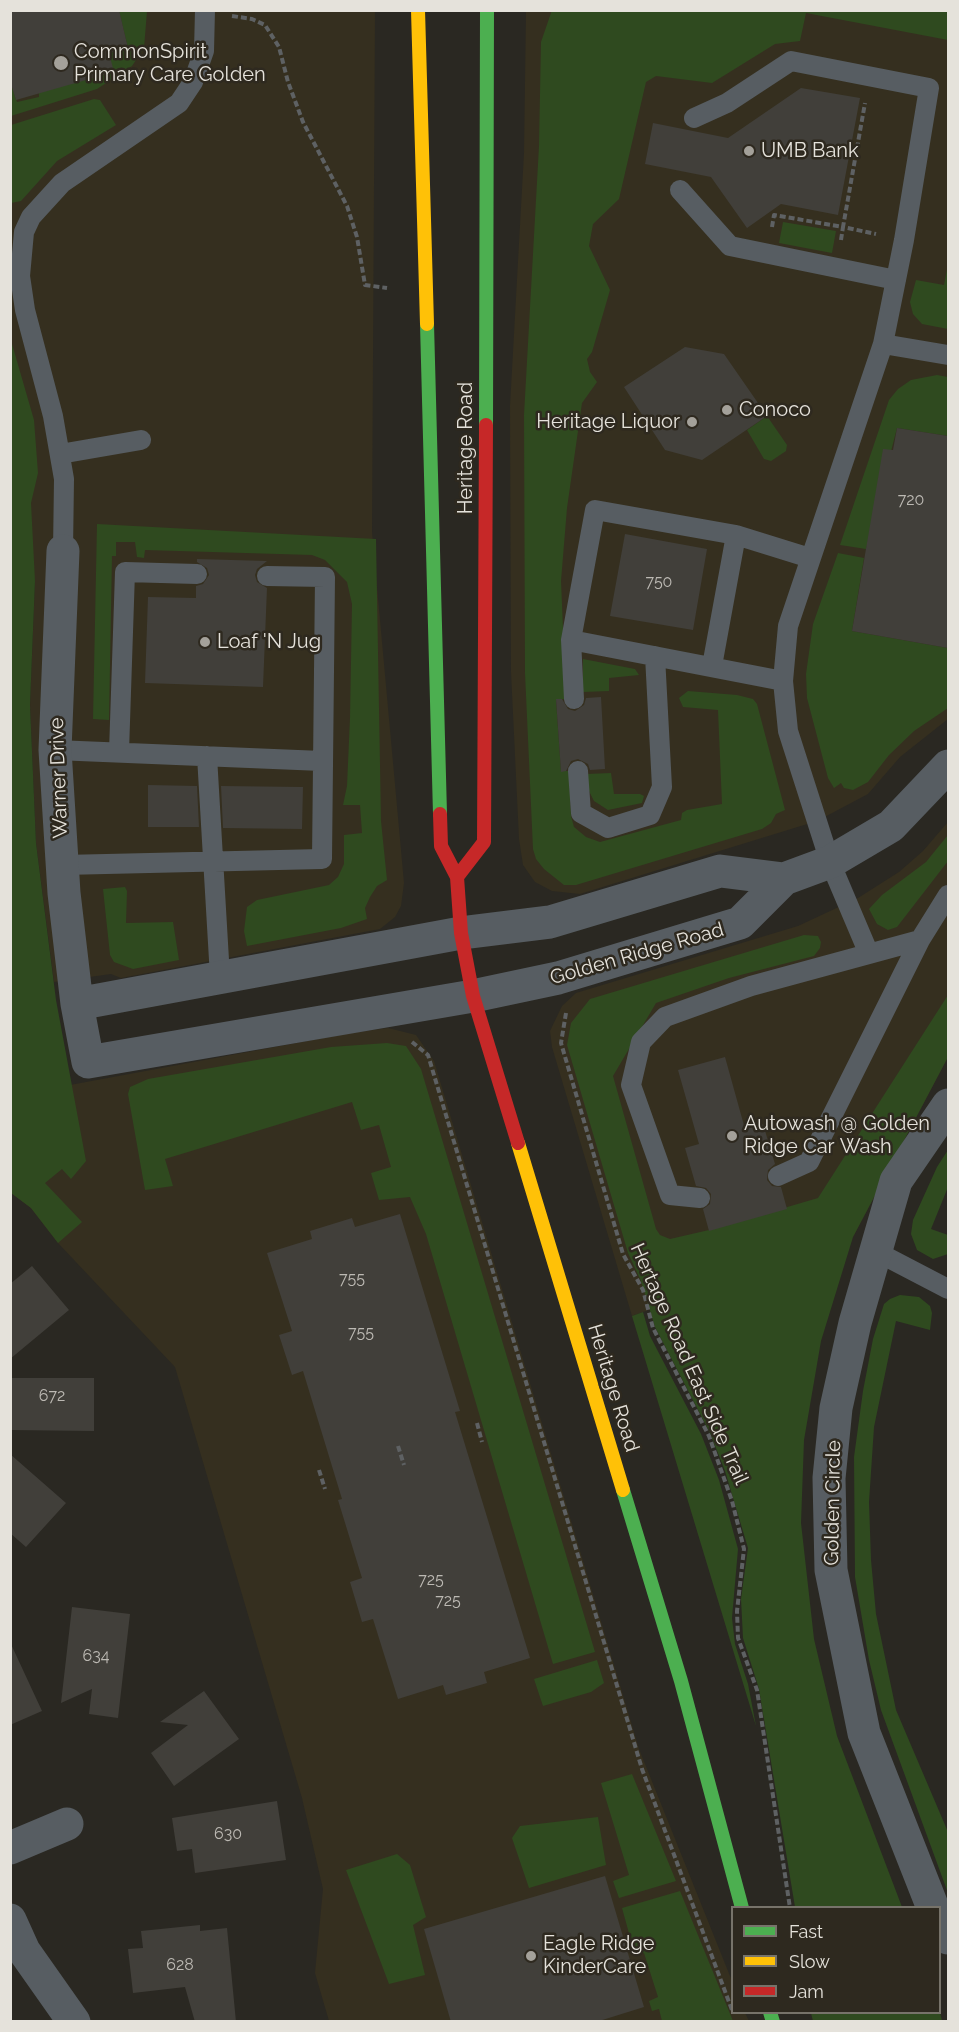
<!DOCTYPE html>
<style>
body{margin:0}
#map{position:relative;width:959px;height:2032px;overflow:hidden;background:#2a2822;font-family:Raleway,sans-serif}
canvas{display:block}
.frame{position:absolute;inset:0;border:12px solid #e5e2db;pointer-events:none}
.legend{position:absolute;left:731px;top:1906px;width:210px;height:108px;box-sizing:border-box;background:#2e291f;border:2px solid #77736a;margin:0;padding:8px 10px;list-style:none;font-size:18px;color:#e5e2db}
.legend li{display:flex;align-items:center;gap:12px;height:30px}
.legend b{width:30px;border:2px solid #77736a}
</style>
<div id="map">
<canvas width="959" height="2032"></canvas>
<div class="frame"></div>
<ul class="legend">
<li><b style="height:8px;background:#4caf50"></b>Fast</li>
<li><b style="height:8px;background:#ffc107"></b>Slow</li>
<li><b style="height:8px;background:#c62828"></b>Jam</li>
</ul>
</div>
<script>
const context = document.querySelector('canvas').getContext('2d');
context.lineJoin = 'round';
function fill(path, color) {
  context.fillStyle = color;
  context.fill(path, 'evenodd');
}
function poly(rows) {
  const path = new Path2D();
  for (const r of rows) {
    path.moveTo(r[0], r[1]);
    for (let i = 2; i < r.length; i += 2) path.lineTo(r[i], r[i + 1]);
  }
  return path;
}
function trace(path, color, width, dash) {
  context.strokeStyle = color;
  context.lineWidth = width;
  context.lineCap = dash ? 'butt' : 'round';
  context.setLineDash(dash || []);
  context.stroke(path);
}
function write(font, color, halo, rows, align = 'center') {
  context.font = font + ' Raleway,sans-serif';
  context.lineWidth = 5;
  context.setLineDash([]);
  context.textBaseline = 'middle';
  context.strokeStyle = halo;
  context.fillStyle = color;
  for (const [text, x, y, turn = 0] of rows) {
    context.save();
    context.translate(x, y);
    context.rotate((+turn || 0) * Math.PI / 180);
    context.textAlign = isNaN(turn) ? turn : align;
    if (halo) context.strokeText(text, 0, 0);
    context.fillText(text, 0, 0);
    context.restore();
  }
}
fill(poly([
 [11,11,375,11,372,532,404,883,401,906,395,917,380,929,121,978,111,974,54,982,36,843,30,705,35,581,11,515],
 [526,11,948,11,948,719,900,757,868,794,817,821,580,894,552,891,535,882,523,865,519,839,511,672,510,406,524,153],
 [948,822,948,1057,853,1237,632,1316,552,1047,550,1031,562,1006,576,993,798,926,858,898,899,872,923,851],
 [388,1028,416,1035,434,1061,639,1749,732,1981,732,2012,745,2013,749,2021,329,2021,315,1973,323,1889,302,1798,175,1367,58,1243,31,1208,11,1193,70,1085,350,1033]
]), '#352f1f');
fill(poly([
 [552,10,948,11,948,40,806,13,800,41,775,44,712,83,656,76,646,82,619,199,593,224,589,246,610,290,592,352,587,359,590,372,597,382,582,403,567,508,561,581,566,699,556,700,561,771,569,771,571,816,574,827,586,837,600,842,681,820,682,813,687,810,722,804,718,710,683,707,679,698,688,691,737,695,753,699,757,704,785,810,776,814,771,823,762,829,576,885,564,885,544,869,536,859,533,849,525,673,524,415,539,146,541,42],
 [119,11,147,11,144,48,132,66,97,89,11,116,10,81,17,102,39,97,39,93,109,53,128,48],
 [94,99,100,100,116,125,57,161,21,201,11,203,11,125],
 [783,222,836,231,832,253,779,243],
 [948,264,948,329,922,324,913,314,910,302,916,280,944,285],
 [10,337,34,420,38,473,31,503,35,581,30,705,36,843,56,1000,86,1161,71,1179,62,1169,45,1183,82,1222,58,1243,31,1208,11,1193],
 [937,375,948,377,948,436,897,428,866,549,840,545,889,400,898,389,911,380],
 [767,416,787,445,786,451,771,461,764,459,747,430],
 [97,524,376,539,381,821,387,880,377,886,370,897,365,908,367,919,341,928,247,946,244,931,247,907,257,900,329,885,338,877,344,864,344,835,362,833,360,805,343,805,347,786,350,718,352,604,347,582,325,560,312,555,145,550,144,558,137,557,135,542,116,542,116,556,112,556,109,720,93,719],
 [838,553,864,558,852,631,948,648,948,708,914,731,889,755,868,782,853,790,844,788,841,783,834,788,828,778,807,698,806,674,813,624],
 [583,659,635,669,639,675,609,678,609,691,583,692],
 [611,773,614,794,640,794,644,796,642,803,608,810,594,801,589,791,587,774],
 [948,835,948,861,897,927,888,930,877,924,869,909,882,895,926,862],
 [125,887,127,891,126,923,173,922,179,960,133,969,114,962,110,955,103,889],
 [804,935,818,936,821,942,820,948,814,956,729,978,656,1003,613,1076,656,1229,660,1235,670,1239,709,1230,818,1198,948,995,948,1057,853,1237,821,1341,804,1440,801,1523,814,1639,837,1736,902,1907,795,1907,759,1689,743,1638,741,1599,748,1548,725,1471,710,1433,655,1327,641,1281,628,1253,567,1045,571,1023,590,999],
 [387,1043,406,1046,421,1069,595,1652,553,1664,426,1234,410,1197,379,1200,371,1173,391,1167,379,1125,361,1130,352,1102,165,1159,173,1186,145,1190,128,1094,130,1087,148,1079,331,1047],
 [948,1150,948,1187,931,1229,948,1235,948,1254,933,1259,917,1250,911,1234,913,1220,937,1167],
 [900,1295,919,1297,930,1306,932,1313,930,1330,896,1321,874,1427,869,1502,871,1560,876,1614,896,1710,948,1832,948,1893,881,1710,869,1660,855,1577,854,1457,863,1391,873,1339,884,1304,890,1299],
 [643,1312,650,1336,701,1434,719,1480,738,1549,732,1618,735,1644,748,1684,756,1726,632,1316],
 [597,1660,604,1683,591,1692,543,1706,534,1679],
 [632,1774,676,1881,619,1898,613,1881,629,1875,601,1783],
 [598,1817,606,1865,529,1888,512,1838,520,1826],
 [397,1854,410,1865,426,1917,413,1925,425,1975,389,1984,346,1870],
 [680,1891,733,2021,662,2021,659,2009,652,2011,649,2001,658,1997,644,1953,635,1955,622,1908],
 [940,2012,942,2021,813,2021,811,2013]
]), '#2f4a1f');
fill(poly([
 [10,10,119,10,128,48,109,53,114,72,16,100,10,81],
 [801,88,860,98,838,215,781,204,747,228,711,177,645,164,653,123,728,138],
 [685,347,724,354,767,416,702,460,665,450,624,387],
 [897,428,948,436,948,648,852,631,883,449,893,450],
 [625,534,707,549,693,630,610,616],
 [197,559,267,561,257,569,255,575,257,582,267,588,263,687,145,683,148,597,196,598,196,586,203,584,209,575,207,568,197,562],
 [601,697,605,769,590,770,588,764,578,759,571,761,566,771,561,772,556,699,562,699,568,709,575,711,584,705,586,698],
 [148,785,197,786,199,827,148,827],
 [221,786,303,787,302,829,223,828],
 [725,1057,745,1129,763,1124,775,1164,768,1170,767,1180,772,1186,781,1187,787,1209,709,1231,703,1209,710,1204,711,1194,706,1188,696,1186,685,1148,699,1144,678,1070],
 [400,1214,460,1411,455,1412,530,1658,484,1672,487,1683,446,1695,443,1685,398,1699,373,1619,362,1622,350,1582,362,1578,338,1500,342,1499,303,1371,292,1375,279,1335,292,1331,267,1253,312,1239,310,1231,352,1218,355,1227],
 [32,1266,69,1310,10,1359,10,1284],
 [10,1378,94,1378,94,1431,10,1430],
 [10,1454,66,1503,26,1547,10,1533],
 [72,1607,130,1614,118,1718,89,1714,92,1689,61,1703],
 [10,1642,42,1711,10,1725],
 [204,1691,239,1739,174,1786,151,1753,188,1725,160,1722],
 [277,1801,286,1860,195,1873,192,1849,177,1851,172,1818],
 [605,1876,644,2007,596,2022,451,2022,424,1929],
 [200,1925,200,1931,227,1928,236,2022,195,2022,185,1987,133,1993,128,1949,143,1948,141,1931]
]), '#413f3a');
trace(poly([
 [232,16,252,19,265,25,279,47,288,82,303,122,347,206,357,237,365,285,387,288],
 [772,227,774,215,843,227,865,103],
 [841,240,843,227,876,234],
 [566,1013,561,1043,623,1254,643,1290,653,1328,709,1436,732,1501,744,1549,737,1611,738,1638,757,1690,790,1908],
 [412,1042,428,1055,642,1769,732,2010],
 [477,1423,482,1442],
 [398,1446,404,1465],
 [319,1470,325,1489]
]), '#5e6163', 4, [6, 3]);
trace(poly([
 [694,118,727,103,791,61,929,88,904,240,883,344,788,626,783,681,788,731,830,862,869,954],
 [680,190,730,246,896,280],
 [883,344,948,355],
 [60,454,141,440],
 [63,551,64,479,53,416,25,310,20,276,24,232,31,217,62,183,179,103,193,82,204,51,205,10],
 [571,640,783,681],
 [712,666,736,535],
 [574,699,571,640,595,510,736,535,810,558],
 [55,750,322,761],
 [119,752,125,572,197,574],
 [207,756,220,977],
 [578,771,581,813,608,828,650,815,662,787,655,656],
 [63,865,322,859,325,577,267,576],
 [778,1176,809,1162,920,940,948,895],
 [700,1198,670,1195,631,1085,641,1042,665,1017,751,986,920,940],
 [877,1252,948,1289]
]), '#575d62', 20);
trace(poly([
 [63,551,55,750,64,893,77,1004,88,1062,473,996,558,978,740,923,784,879,830,862,891,826,948,766],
 [77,1004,461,933,550,922,720,871,784,879],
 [10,1848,67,1824],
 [933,1908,864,1733,831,1570,829,1478,836,1408,855,1323,896,1181,948,1105],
 [10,1920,24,1951,74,2022],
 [940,1920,948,1938]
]), '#575d62', 33);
trace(poly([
 [427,324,440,814],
 [486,425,487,10],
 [623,1490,681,1681,742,1908],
 [770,2012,773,2022]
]), '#4caf50', 14);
trace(poly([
 [418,10,427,324],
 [518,1143,623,1490]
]), '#ffc107', 14);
trace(poly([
 [440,814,441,846,457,877,461,933,473,996,518,1143],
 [457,877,484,842,486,425]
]), '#c62828', 14);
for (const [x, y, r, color] of [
 [61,63,8,"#a4a19a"],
 [749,151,6,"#a4a19a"],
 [727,410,6,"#a4a19a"],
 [692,422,6,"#a4a19a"],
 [205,642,6,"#a4a19a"],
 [732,1136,6,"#a4a19a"],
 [531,1956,6,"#a4a19a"]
]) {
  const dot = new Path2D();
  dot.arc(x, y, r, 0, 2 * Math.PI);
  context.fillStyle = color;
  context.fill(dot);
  trace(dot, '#2e291f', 2);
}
write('16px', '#bcb9b3', null, [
 ["720",911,500],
 ["750",659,582],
 ["755",352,1279],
 ["755",361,1333],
 ["672",52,1396],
 ["725",431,1580],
 ["725",448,1601],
 ["634",96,1656],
 ["630",228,1834],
 ["628",180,1965]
]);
write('20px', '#e5e2db', '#2e291f', [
 ["CommonSpirit",74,52],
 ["Primary Care Golden",74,75],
 ["UMB Bank",761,151],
 ["Conoco",739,410],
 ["Heritage Liquor",680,422,"right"],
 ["Loaf 'N Jug",217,642],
 ["Autowash @ Golden",744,1124],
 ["Ridge Car Wash",744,1147],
 ["Eagle Ridge",543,1944],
 ["KinderCare",543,1967]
], 'left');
write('20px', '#e5e2db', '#2e291f', [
 ["Heritage Road",466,448,-90],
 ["Warner Drive",59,778,-92],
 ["Golden Ridge Road",637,954,-16],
 ["Hertage Road East Side Trail",689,1364,66],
 ["Heritage Road",613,1388,73],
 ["Golden Circle",833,1503,-89]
]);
</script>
